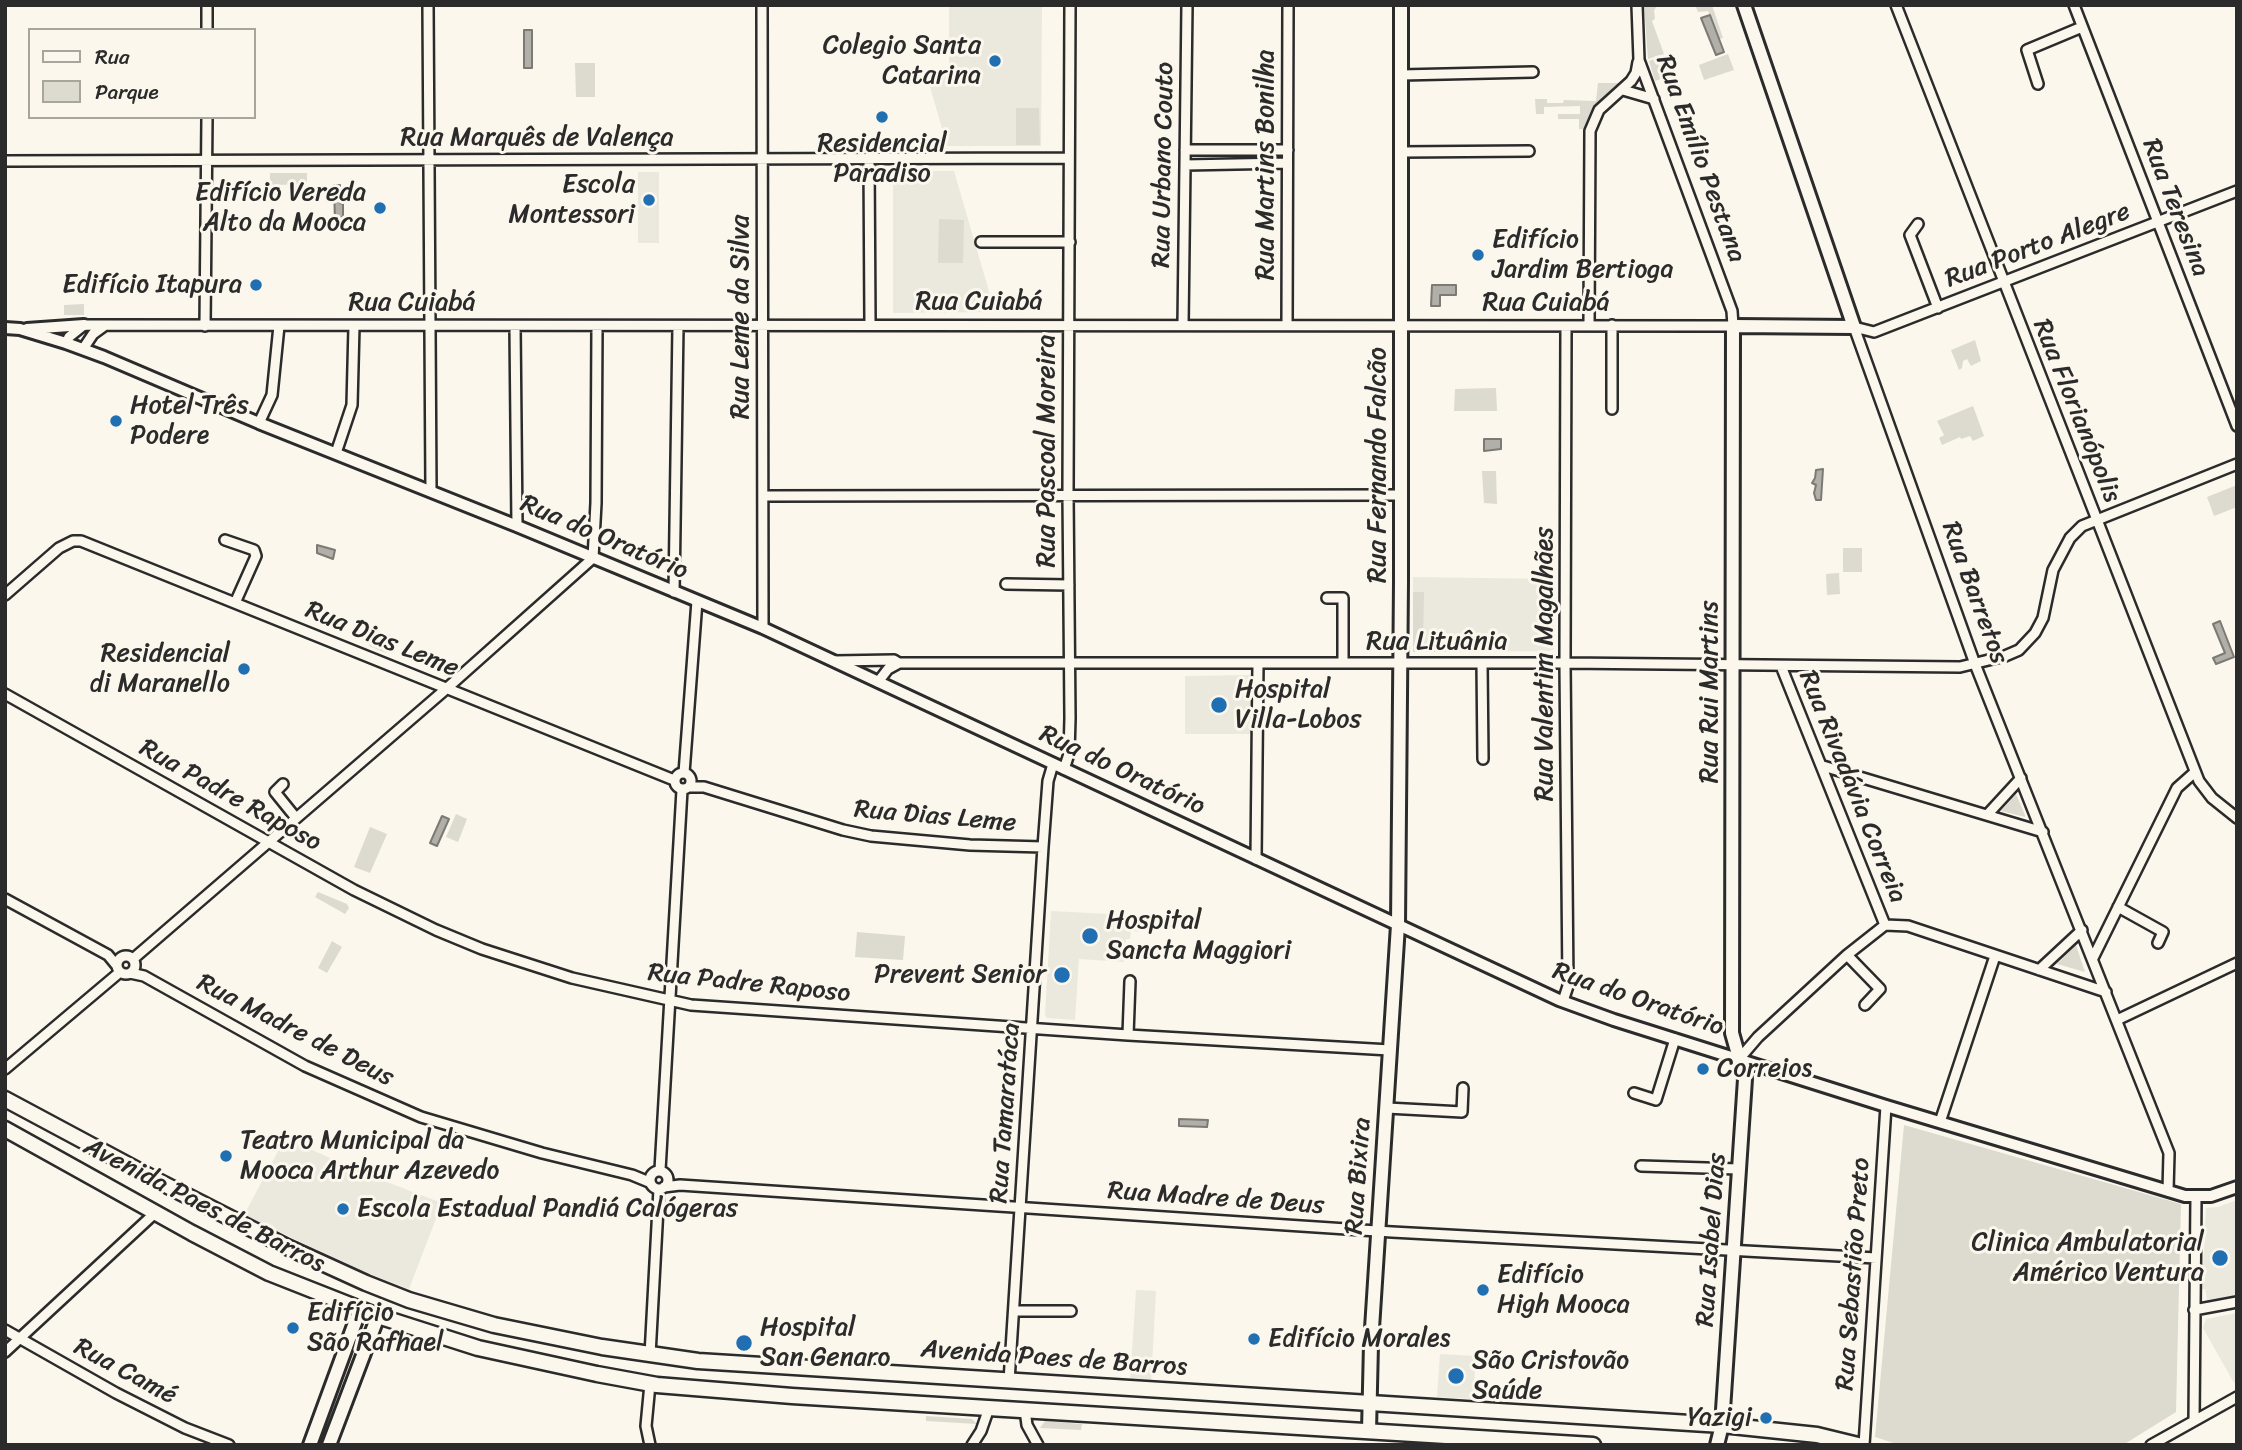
<!DOCTYPE html>
<meta charset="utf-8">
<style>
body{margin:0}
#map{position:relative;width:2242px;height:1450px;overflow:hidden;background:#fbf7ec;font-family:Sriracha,sans-serif}
canvas{display:block}
.frame{position:absolute;inset:0;border:7px solid #2b2b2b;pointer-events:none}
.legend{position:absolute;left:28px;top:28px;width:228px;height:91px;box-sizing:border-box;background:#fbf7ec;border:2px solid #a8a59f;margin:0;padding:9px 12px;list-style:none;font-size:21px;color:#2b2b2b}
.legend li{display:flex;align-items:center;gap:14px;height:35px}
.legend b{width:35px;border:2px solid #a8a59f}
</style>
<div id="map">
<canvas width="2242" height="1450"></canvas>
<div class="frame"></div>
<ul class="legend">
<li><b style="height:9px;background:#fbf7ec"></b>Rua</li>
<li><b style="height:19px;background:#dddad0"></b>Parque</li>
</ul>
</div>
<script>
const context = document.querySelector('canvas').getContext('2d');
context.lineJoin = 'round';
function fill(path, color) {
  context.fillStyle = color;
  context.fill(path, 'evenodd');
}
function poly(rows) {
  const path = new Path2D();
  for (const r of rows) {
    if (r.length === 3) {
      path.moveTo(r[0] + r[2], r[1]);
      path.arc(r[0], r[1], r[2], 0, 2 * Math.PI);
      continue;
    }
    path.moveTo(r[0], r[1]);
    for (let i = 2; i < r.length; i += 2) path.lineTo(r[i], r[i + 1]);
  }
  return path;
}
function trace(path, color, width, dash) {
  context.strokeStyle = color;
  context.lineWidth = width;
  context.lineCap = dash ? 'butt' : 'round';
  context.setLineDash(dash || []);
  context.stroke(path);
}
function write(font, color, halo, rows, align = 'center') {
  context.font = font + ' Sriracha,sans-serif';
  context.lineWidth = 6;
  context.setLineDash([]);
  context.textBaseline = 'middle';
  context.strokeStyle = halo;
  context.fillStyle = color;
  for (const [text, x, y, turn = 0] of rows) {
    context.save();
    context.translate(x, y);
    context.rotate((+turn || 0) * Math.PI / 180);
    context.textAlign = isNaN(turn) ? turn : align;
    if (halo) context.strokeText(text, 0, 0);
    context.fillText(text, 0, 0);
    context.restore();
  }
}
fill(poly([
 [949,5,1042,5,1041,146,947,146,927,76,949,76],
 [893,171,954,171,995,312,893,313],
 [638,172,659,172,659,243,638,243],
 [1413,577,1554,579,1554,649,1550,651,1413,652],
 [1252,675,1252,734,1185,734,1185,676],
 [1051,911,1148,916,1142,932,1131,931,1130,939,1126,939,1124,962,1079,959,1075,1020,1047,1018,1045,1015],
 [285,1138,371,1176,442,1203,409,1289,362,1271,244,1215],
 [2237,1200,2237,1295,2207,1300,2205,1289,2202,1289,2206,1208,2218,1207],
 [1136,1290,1156,1291,1151,1383,1130,1382],
 [2237,1313,2237,1381,2234,1383,2203,1328,2206,1319],
 [1440,1354,1476,1356,1473,1399,1437,1397]
]), '#ebe8de');
fill(poly([
 [1657,5,1654,11,1655,19,1652,21,1664,54,1648,59,1644,6],
 [1695,5,1712,5,1723,38,1719,39,1708,11,1698,12],
 [1728,54,1734,70,1704,80,1699,65],
 [1659,57,1664,68,1673,70,1675,74,1655,81,1649,61],
 [575,63,595,63,595,97,576,97],
 [1598,83,1619,83,1598,105,1584,129,1579,129,1579,119,1558,119,1558,114,1580,114,1580,106,1544,107,1544,114,1536,114,1535,99,1547,99,1547,103,1563,103,1564,100,1596,101],
 [1016,108,1039,108,1040,145,1016,145],
 [270,173,307,173,307,184,276,185,275,190,270,190],
 [939,219,964,220,963,263,938,263],
 [84,304,84,315,64,315,64,305],
 [1975,340,1981,361,1971,366,1967,359,1963,361,1962,368,1959,370,1951,350],
 [1496,388,1497,411,1454,411,1455,389],
 [1973,406,1984,436,1973,441,1970,436,1961,439,1960,437,1942,445,1939,438,1944,435,1937,421],
 [1482,471,1496,471,1497,504,1484,503],
 [2237,485,2237,507,2214,516,2207,497],
 [1843,548,1862,548,1862,572,1843,572],
 [1839,573,1840,594,1827,595,1826,574],
 [1413,592,1424,592,1423,643,1453,644,1453,652,1413,652],
 [376,629,393,636,386,653,369,646],
 [2016,794,2025,815,2025,817,2001,811],
 [456,814,467,819,458,842,446,837],
 [370,827,387,834,370,873,354,867],
 [318,892,347,904,349,908,345,914,315,897],
 [857,932,905,936,903,960,855,957],
 [332,941,342,947,327,973,318,968],
 [2076,945,2085,972,2057,964],
 [1904,1125,2181,1204,2176,1412,2123,1445,1900,1445,1875,1437],
 [350,1354,352,1357,319,1445,316,1445],
 [926,1416,972,1419,977,1424,926,1421],
 [1045,1421,1082,1424,1081,1430,1040,1428]
]), '#dddad0');
const water = poly([
 [1710,15,1724,52,1716,55,1701,18,1710,15],
 [524,30,532,30,532,68,524,68,524,30],
 [334,185,340,185,340,203,343,204,343,217,341,217,341,223,335,223,334,185],
 [1432,285,1456,285,1456,295,1440,295,1440,306,1431,306,1432,285],
 [1484,439,1501,439,1501,449,1484,451,1484,439],
 [1823,469,1821,500,1816,500,1814,493,1816,485,1812,483,1815,478,1816,470,1823,469],
 [317,545,335,550,333,559,317,553,317,545],
 [2220,621,2234,657,2216,664,2213,658,2225,653,2213,624,2220,621],
 [442,816,449,819,437,846,430,843,442,816],
 [1179,1119,1208,1120,1207,1127,1179,1126,1179,1119]
]);
fill(water, '#b1afa7');
trace(water, '#7b7a75', 2);
const minor = poly([
 [428,5,431,491],
 [762,5,763,628],
 [1896,5,2199,781,2212,798,2237,818],
 [2074,5,2237,426],
 [207,30,207,5],
 [1401,75,1533,72],
 [2038,84,2027,50,2082,27],
 [1623,90,1654,99],
 [1185,150,1288,150],
 [1401,152,1529,151],
 [869,158,870,325],
 [5,161,1068,158],
 [1185,165,1287,163],
 [1918,224,1910,235,1938,308],
 [981,242,1070,242],
 [1183,325,1187,5],
 [1287,325,1288,5],
 [1589,325,1590,131,1599,110,1631,81,1636,73,1638,62],
 [1612,325,1612,409],
 [205,326,207,117],
 [515,326,517,526],
 [1854,327,1975,664,2169,1153,2168,1191],
 [1854,327,1874,332,2237,191],
 [66,343,69,337,84,325,1733,326,1732,311,1639,60,1637,5],
 [83,349,93,334,104,326],
 [259,423,272,395,279,326],
 [336,453,352,405,354,326],
 [763,496,1401,495],
 [225,540,254,550,256,556,235,603],
 [1006,584,1069,585],
 [674,592,678,326],
 [5,595,59,548,73,541,81,541,674,780],
 [1327,598,1343,598,1343,663],
 [835,661,894,660,899,663,1565,663,1960,667,2005,656,2019,650,2035,633,2043,618,2053,570,2070,538,2082,526,2237,464],
 [1482,663,1483,759],
 [1781,666,1885,925],
 [878,682,888,669,899,663],
 [5,694,354,890,436,930,482,949,572,978,691,1005,1128,1035,1390,1050],
 [1823,766,2043,832],
 [1064,769,1069,754,1070,718,1068,494,1070,5],
 [683,781,8],
 [684,773,697,601],
 [283,784,275,792,296,818],
 [689,787,704,787,843,830,871,836,970,845,1043,847],
 [1987,815,2021,778],
 [1256,859,1258,663],
 [5,899,108,955,117,966],
 [2118,907,2163,932,2158,943],
 [1847,955,1880,989,1865,1005],
 [126,965,9],
 [2093,958,2177,788,2195,772],
 [133,959,446,689,593,558,596,503,597,326],
 [2039,970,2082,930],
 [130,973,144,976,305,1066,421,1117,542,1153,632,1175,649,1182],
 [1563,1001,1568,986,1565,663,1566,326],
 [2117,1020,2237,963],
 [1128,1035,1130,981],
 [1740,1058,1758,1037,1847,955,1885,925,1908,926,2106,992],
 [5,1069,120,972],
 [1634,1093,1656,1100,1675,1039],
 [1387,1108,1462,1112,1463,1088],
 [1940,1122,1995,956],
 [1641,1166,1739,1169],
 [660,1170,682,790],
 [659,1180,9],
 [664,1187,680,1185,1392,1232,1876,1258],
 [2194,1310,2237,1302],
 [1015,1311,1071,1311],
 [5,1330,116,1393,185,1428,229,1445],
 [5,1352,155,1213],
 [650,1355,659,1189],
 [1009,1381,1043,847,1048,781,1053,764],
 [650,1384,646,1426,650,1445],
 [1025,1410,1027,1425,1038,1445],
 [2194,1421,2196,1196],
 [972,1445,981,1431,989,1408],
 [1864,1445,1886,1106],
 [2151,1445,2237,1397]
]);
const tertiary = poly([
 [5,328,20,329,66,343,104,357,259,423,517,526,763,628,1559,1000,1614,1020,1886,1106,2185,1196,2211,1196,2237,1187],
 [27,329,84,325]
]);
const secondary = poly([
 [1369,1431,1371,1344,1398,925,1401,582,1401,5],
 [310,1445,360,1309],
 [329,1445,378,1316],
 [1717,1445,1722,1425,1745,1079,1732,1033,1733,326,1854,327,1744,5]
]);
const primary = poly([
 [5,1099,160,1182,287,1247,366,1283,409,1300,494,1325,602,1347,698,1361,1722,1425,1817,1435,1858,1445],
 [5,1129,192,1233,269,1273,378,1316,478,1348,597,1374,657,1385,792,1396,1593,1445]
]);
trace(minor, '#2b2b2b', 14);
trace(tertiary, '#2b2b2b', 16);
trace(secondary, '#2b2b2b', 18);
trace(primary, '#2b2b2b', 19);
trace(minor, '#fbf7ec', 9);
trace(tertiary, '#fbf7ec', 10);
trace(secondary, '#fbf7ec', 12);
trace(primary, '#fbf7ec', 14);
for (const [x, y, r, color] of [
 [995,61,7,"#1f6fb2"],
 [882,117,7,"#1f6fb2"],
 [649,200,7,"#1f6fb2"],
 [380,208,7,"#1f6fb2"],
 [1478,255,7,"#1f6fb2"],
 [256,285,7,"#1f6fb2"],
 [116,421,7,"#1f6fb2"],
 [244,669,7,"#1f6fb2"],
 [1219,705,9,"#1f6fb2"],
 [1090,936,9,"#1f6fb2"],
 [1062,975,9,"#1f6fb2"],
 [1703,1069,7,"#1f6fb2"],
 [226,1156,7,"#1f6fb2"],
 [343,1209,7,"#1f6fb2"],
 [2220,1258,9,"#1f6fb2"],
 [1483,1290,7,"#1f6fb2"],
 [293,1328,7,"#1f6fb2"],
 [1254,1339,7,"#1f6fb2"],
 [744,1343,9,"#1f6fb2"],
 [1456,1376,9,"#1f6fb2"],
 [1766,1418,7,"#1f6fb2"]
]) {
  const dot = new Path2D();
  dot.arc(x, y, r, 0, 2 * Math.PI);
  context.fillStyle = color;
  context.fill(dot);
  trace(dot, '#fbf7ec', 2.5);
}
write('26px', '#2b2b2b', '#fbf7ec', [
 ["Colegio Santa",981,46,"right"],
 ["Catarina",981,76,"right"],
 ["Residencial",882,144,"center"],
 ["Paradiso",882,174,"center"],
 ["Escola",635,185,"right"],
 ["Montessori",635,215,"right"],
 ["Edifício Vereda",366,193,"right"],
 ["Alto da Mooca",366,223,"right"],
 ["Edifício",1492,240],
 ["Jardim Bertioga",1492,270],
 ["Edifício Itapura",242,285,"right"],
 ["Hotel Três",130,406],
 ["Podere",130,436],
 ["Residencial",230,654,"right"],
 ["di Maranello",230,684,"right"],
 ["Hospital",1235,690],
 ["Villa-Lobos",1235,720],
 ["Hospital",1106,921],
 ["Sancta Maggiori",1106,951],
 ["Prevent Senior",1046,975,"right"],
 ["Correios",1717,1069],
 ["Teatro Municipal da",240,1141],
 ["Mooca Arthur Azevedo",240,1171],
 ["Escola Estadual Pandiá Calógeras",357,1209],
 ["Clinica Ambulatorial",2204,1243,"right"],
 ["Américo Ventura",2204,1273,"right"],
 ["Edifício",1497,1275],
 ["High Mooca",1497,1305],
 ["Edifício",307,1313],
 ["São Rafhael",307,1343],
 ["Hospital",760,1328],
 ["San Genaro",760,1358],
 ["Edifício Morales",1268,1339],
 ["São Cristovão",1472,1361],
 ["Saúde",1472,1391],
 ["Yazigi",1752,1418,"right"]
], 'left');
write('26px', '#2b2b2b', '#fbf7ec', [
 ["Rua Marquês de Valença",537,138],
 ["Rua Emílio Pestana",1700,159,70],
 ["Rua Urbano Couto",1164,165,-89],
 ["Rua Martins Bonilha",1266,165,-90],
 ["Rua Teresina",2175,208,69],
 ["Rua Porto Alegre",2038,246,-21],
 ["Rua Cuiabá",979,302],
 ["Rua Cuiabá",412,303],
 ["Rua Cuiabá",1546,303],
 ["Rua Leme da Silva",741,317,-90],
 ["Rua Florianópolis",2076,411,68],
 ["Rua Pascoal Moreira",1047,451,-90],
 ["Rua Fernando Falcão",1378,465,-90],
 ["Rua do Oratório",604,538,23],
 ["Rua Barretos",1974,593,70],
 ["Rua Dias Leme",382,640,22],
 ["Rua Lituânia",1437,642],
 ["Rua Valentim Magalhães",1545,664,-90],
 ["Rua Rui Martins",1710,692,-90],
 ["Rua do Oratório",1122,771,25],
 ["Rua Rivadávia Correia",1852,787,68],
 ["Rua Padre Raposo",230,796,29],
 ["Rua Dias Leme",935,817,5],
 ["Rua Padre Raposo",749,984,6],
 ["Rua do Oratório",1638,1000,19],
 ["Rua Madre de Deus",295,1031,27],
 ["Rua Tamaratáca",1006,1113,-86],
 ["Rua Bixira",1359,1176,-86],
 ["Rua Madre de Deus",1216,1199,4],
 ["Avenida Paes de Barros",204,1206,27],
 ["Rua Isabel Dias",1712,1240,-86],
 ["Rua Sebastião Preto",1854,1274,-86],
 ["Avenida Paes de Barros",1054,1359,4],
 ["Rua Camé",125,1372,28]
]);
</script>
